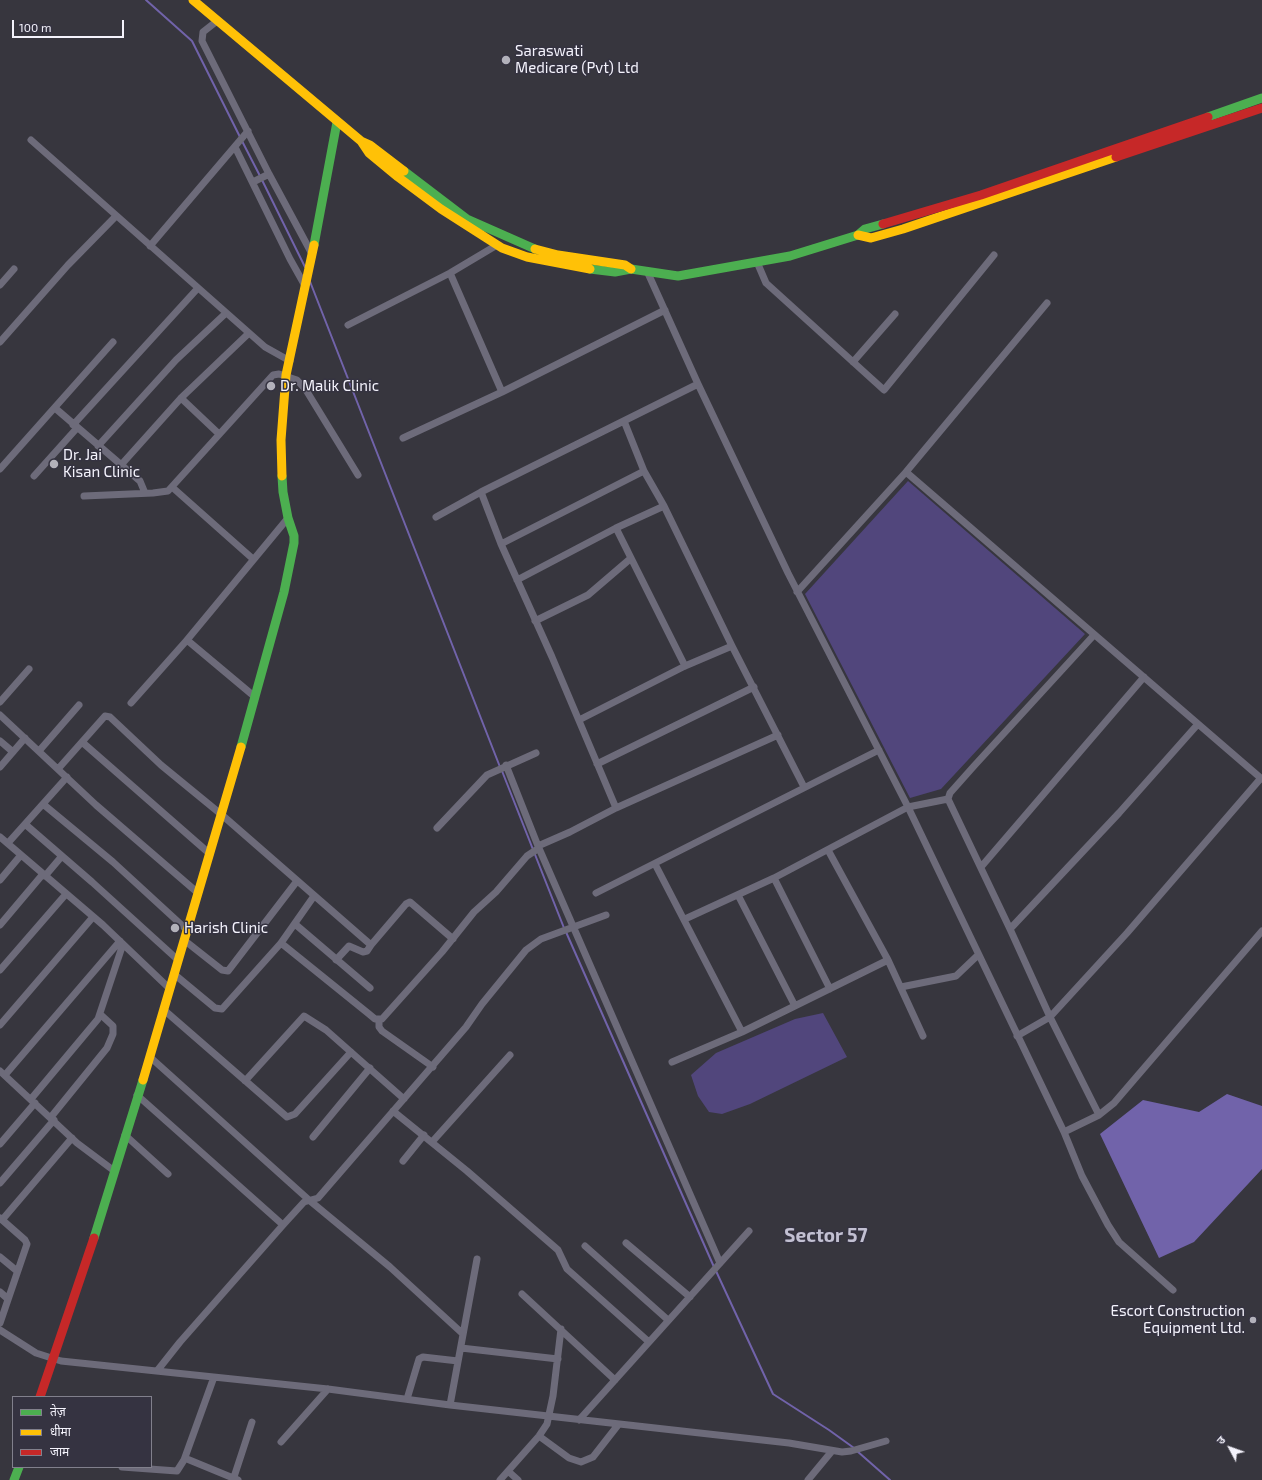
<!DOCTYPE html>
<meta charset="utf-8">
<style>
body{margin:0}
#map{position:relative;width:1262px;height:1480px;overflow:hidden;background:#37363e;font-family:"Exo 2","Noto Sans Devanagari",sans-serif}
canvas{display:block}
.legend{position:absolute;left:12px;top:1396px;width:140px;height:72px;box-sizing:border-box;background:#353341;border:1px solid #81808c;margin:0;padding:5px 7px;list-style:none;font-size:12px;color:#f4f3fc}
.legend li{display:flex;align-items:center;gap:8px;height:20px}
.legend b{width:20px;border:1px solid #81808c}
.north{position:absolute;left:1210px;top:1428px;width:40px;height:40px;-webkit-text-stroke:3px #353341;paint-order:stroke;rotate:311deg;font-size:11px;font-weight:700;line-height:16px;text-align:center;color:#f4f3fc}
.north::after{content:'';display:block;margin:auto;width:14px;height:18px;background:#f4f3fc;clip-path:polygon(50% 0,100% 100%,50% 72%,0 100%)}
.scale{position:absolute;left:12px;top:20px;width:112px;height:18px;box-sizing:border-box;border:2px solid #f4f3fc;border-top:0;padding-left:5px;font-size:12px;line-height:14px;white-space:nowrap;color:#f4f3fc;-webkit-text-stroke:3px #353341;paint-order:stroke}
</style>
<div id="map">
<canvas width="1262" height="1480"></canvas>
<ul class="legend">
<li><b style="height:5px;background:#4caf50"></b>तेज़</li>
<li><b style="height:5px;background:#ffc107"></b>धीमा</li>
<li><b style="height:5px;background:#c62828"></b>जाम</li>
</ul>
<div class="north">उ</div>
<div class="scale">100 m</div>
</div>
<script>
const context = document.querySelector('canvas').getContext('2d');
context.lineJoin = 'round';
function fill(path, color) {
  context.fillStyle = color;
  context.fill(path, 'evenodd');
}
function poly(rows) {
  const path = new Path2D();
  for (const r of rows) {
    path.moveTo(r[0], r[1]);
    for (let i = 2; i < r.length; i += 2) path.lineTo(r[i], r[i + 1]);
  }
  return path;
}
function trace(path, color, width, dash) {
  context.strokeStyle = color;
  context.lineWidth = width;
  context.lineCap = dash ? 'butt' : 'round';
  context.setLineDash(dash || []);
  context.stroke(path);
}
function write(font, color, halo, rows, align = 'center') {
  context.font = font + ' "Exo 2",sans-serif';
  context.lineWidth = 3;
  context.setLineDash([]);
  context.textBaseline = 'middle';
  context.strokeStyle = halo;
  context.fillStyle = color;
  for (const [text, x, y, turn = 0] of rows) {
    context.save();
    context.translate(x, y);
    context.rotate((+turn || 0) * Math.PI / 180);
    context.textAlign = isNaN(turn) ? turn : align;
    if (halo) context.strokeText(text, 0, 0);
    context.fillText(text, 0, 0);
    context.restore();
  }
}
fill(poly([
 [908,481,1085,634,941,789,910,798,805,594],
 [823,1013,847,1057,750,1104,722,1114,709,1112,698,1096,691,1075,716,1053,795,1019]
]), '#51467c');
fill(poly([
 [1227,1094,1262,1106,1262,1169,1194,1242,1159,1258,1100,1134,1143,1100,1199,1112]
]), '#7163aa');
trace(poly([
 [146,0,192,41,240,137],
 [242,141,260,176],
 [262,180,305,267],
 [309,279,500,767],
 [502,771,564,928],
 [566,932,714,1267],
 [716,1271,773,1394,829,1430,854,1448],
 [857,1451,890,1480]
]), '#7163aa', 2);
trace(poly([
 [217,21,203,32,202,41,269,174,312,254],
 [31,140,265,347,290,361],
 [235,147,290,259,304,284],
 [253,182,269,174],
 [150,246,248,131],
 [757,262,766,283,884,390,994,255],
 [647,271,698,384,788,573,908,807,1064,1132,1082,1176,1108,1225,1119,1242,1173,1290],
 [450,273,502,392],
 [0,285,14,269],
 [348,325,450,273,497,245],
 [0,342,68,265,116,216],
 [853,362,895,314],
 [181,398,219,434],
 [55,408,140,481,145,493],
 [624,421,644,471,664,506,732,646,804,787],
 [73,425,198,288],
 [403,438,502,392,665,310],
 [98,446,176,360,226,313],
 [121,465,181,398,249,333],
 [0,469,113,342],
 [906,472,1262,779],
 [34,476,77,428],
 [172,487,253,559],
 [481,492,501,544,552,657,616,808],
 [84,496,153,493,168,491,273,375,279,374,297,380,306,390,358,475],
 [436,517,481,492,698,384],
 [616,528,685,666],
 [501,544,644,471],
 [517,580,616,528,664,506],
 [797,592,906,472,1047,303],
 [535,621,588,595,630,559],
 [1094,635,974,766,950,793,948,799,1010,929,1050,1017,1099,1115,1114,1103,1262,931],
 [187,640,288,518],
 [0,702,29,669],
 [131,703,187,640,255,697],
 [0,715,96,805,198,893],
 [579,720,685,666,732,646],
 [0,741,13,752],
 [82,742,210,854],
 [39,751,79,705],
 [597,764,754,687],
 [506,765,538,846,720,1263],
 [0,767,25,738],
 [58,769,105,716,110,717,161,765,222,815,371,945],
 [43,804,113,862,187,930],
 [25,824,92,882,178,960],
 [437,828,487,775,536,753],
 [0,837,103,925,170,989],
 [8,843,67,777],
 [538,846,570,832,616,808,778,735],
 [828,850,888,960,923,1036],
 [655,864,742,1032],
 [981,867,1144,677],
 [45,876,62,856],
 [774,878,830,989],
 [0,880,21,855],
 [596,893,879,750],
 [738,895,795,1006],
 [685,919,774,878,908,807,948,799],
 [295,924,370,988],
 [0,925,43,874],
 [1010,929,1119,813,1198,724],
 [184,940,222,970,228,971,297,881],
 [281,943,369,1014,375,1019,382,1019,442,952,474,912,496,892,527,856,539,848],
 [336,960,349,946,363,952,367,951,371,945,406,904,410,902,453,939],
 [0,970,66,894],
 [174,974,215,1008,222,1009,281,943,314,896],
 [901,987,956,976,978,955],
 [164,1010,287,1117,295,1114,351,1052],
 [379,1020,379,1027,382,1031,433,1067],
 [0,1025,93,917],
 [1017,1036,1050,1017,1127,933,1261,778],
 [150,1057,309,1200,390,1267,463,1334],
 [672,1062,742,1032,888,960],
 [0,1071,77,1143,113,1170],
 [5,1075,120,941],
 [245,1081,304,1016,326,1030,404,1099],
 [137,1095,283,1225],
 [31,1099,98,1019,123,944],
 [393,1111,467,1171,558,1250,567,1269,649,1342],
 [51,1117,107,1048,113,1034,113,1026,100,1014],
 [1064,1132,1099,1115],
 [125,1135,168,1174],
 [313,1137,370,1068],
 [432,1142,510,1055],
 [0,1144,35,1103],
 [403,1161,424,1135],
 [0,1183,54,1120],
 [0,1218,25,1240,27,1244,0,1323],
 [2,1220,72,1138],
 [626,1243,690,1297],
 [585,1246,668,1320],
 [0,1257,17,1271],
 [0,1292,8,1299],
 [522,1294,615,1380],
 [0,1330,36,1353,61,1361,328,1389,450,1405,789,1443,842,1452,851,1451,886,1441],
 [461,1348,558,1359],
 [157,1371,180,1342,283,1225,304,1202,318,1198,466,1027,482,1004,526,950,541,939,606,915],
 [407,1399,419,1359,423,1357,458,1361],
 [450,1405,477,1259],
 [579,1420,749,1231],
 [539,1436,569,1458,581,1462,593,1457,618,1425],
 [281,1442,328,1389],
 [184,1460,214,1377],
 [122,1467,177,1471,184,1460,187,1459,238,1480],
 [508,1471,518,1480],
 [233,1480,252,1422],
 [500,1480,539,1436,547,1424,553,1396,561,1329],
 [808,1480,832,1451]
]), '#6d6b7a', 7);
trace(poly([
 [1208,117,1262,98],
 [404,171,467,219,535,249],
 [314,245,337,122],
 [590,269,615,272,631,269,678,276,790,256,858,235,865,229,883,224],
 [241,747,284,592,294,543,294,536,288,518,283,492,282,476],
 [94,1238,143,1080],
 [14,1480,19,1467]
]), '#4caf50', 9);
trace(poly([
 [193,0,361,141,370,145,404,171],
 [361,141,369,153,398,177,441,209,502,248,527,257,590,269],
 [858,235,871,238,903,229,1116,157],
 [535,249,558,255,625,265,631,269],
 [282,476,281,440,286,375,314,245],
 [143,1080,241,747]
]), '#ffc107', 9);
trace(poly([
 [1116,157,1262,108],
 [883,224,981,195,1208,117],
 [40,1397,94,1238]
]), '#c62828', 9);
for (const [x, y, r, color] of [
 [506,60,5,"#b2b1ba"],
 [271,386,5,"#b2b1ba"],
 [54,464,5,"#b2b1ba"],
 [175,928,5,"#b2b1ba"],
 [1253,1320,4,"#b2b1ba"]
]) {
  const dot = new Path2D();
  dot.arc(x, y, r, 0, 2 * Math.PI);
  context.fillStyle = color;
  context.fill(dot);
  trace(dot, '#353341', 1.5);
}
write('15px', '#f4f3fc', '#353341', [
 ["Saraswati",515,51],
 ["Medicare (Pvt) Ltd",515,68],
 ["Dr. Malik Clinic",280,386],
 ["Dr. Jai",63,455],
 ["Kisan Clinic",63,472],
 ["Harish Clinic",184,928],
 ["Escort Construction",1245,1311,"right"],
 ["Equipment Ltd.",1245,1328,"right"]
], 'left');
write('bold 19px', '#c2c0d2', '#353341', [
 ["Sector 57",826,1236]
]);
</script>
